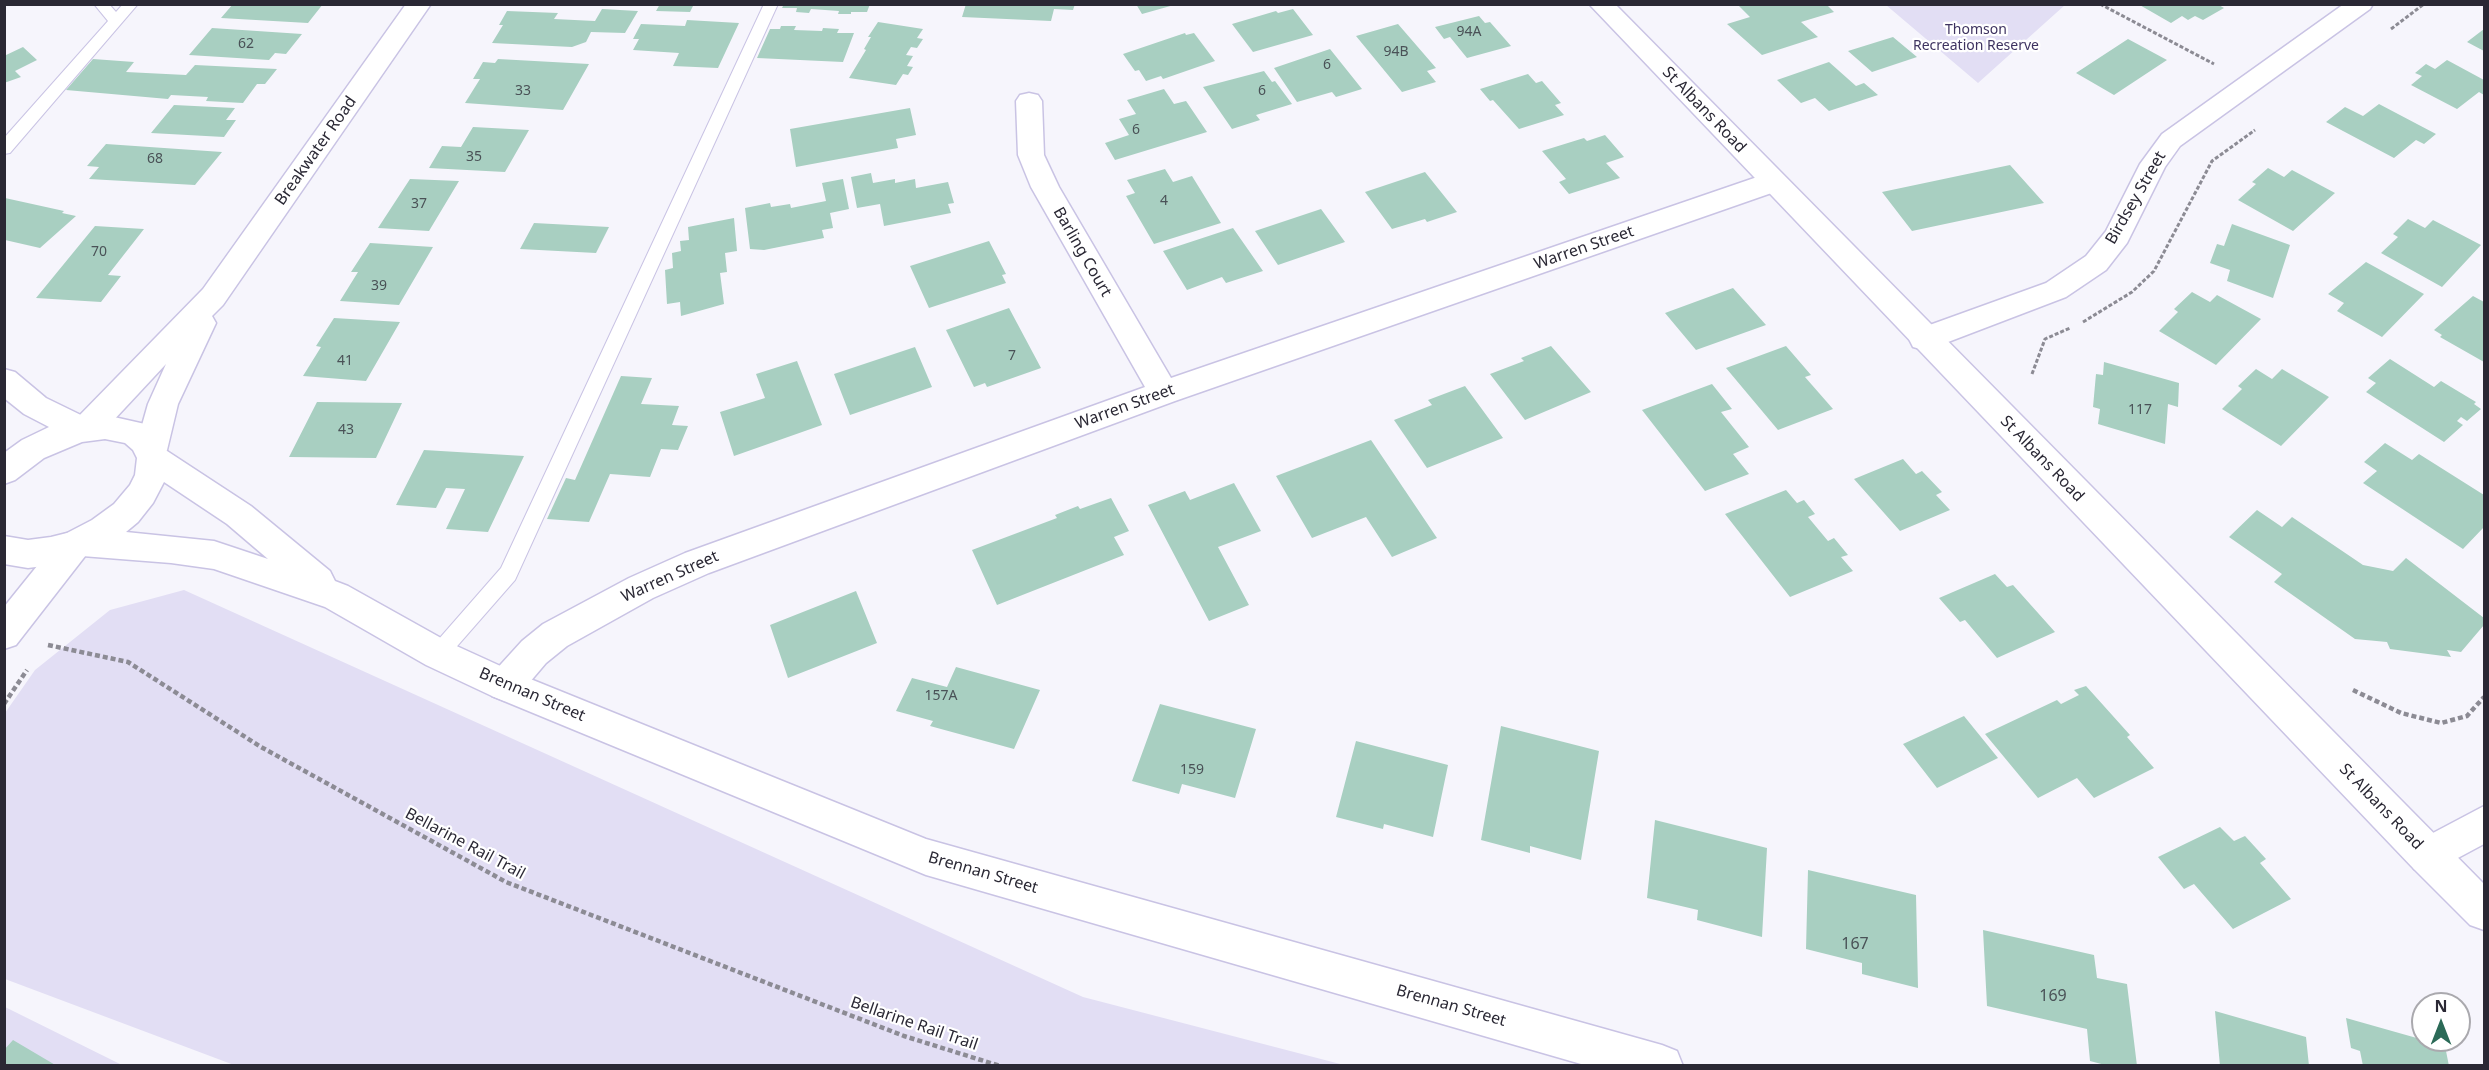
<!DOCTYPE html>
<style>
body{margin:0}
#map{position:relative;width:2489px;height:1070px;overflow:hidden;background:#f6f5fc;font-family:"Noto Sans",sans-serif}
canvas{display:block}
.frame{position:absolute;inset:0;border:6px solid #2a2834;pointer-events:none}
.north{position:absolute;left:2411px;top:992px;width:60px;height:60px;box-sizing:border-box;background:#fff;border:2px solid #aaa9ae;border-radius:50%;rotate:0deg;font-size:16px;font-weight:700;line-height:24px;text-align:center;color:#2a2834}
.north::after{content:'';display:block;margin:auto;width:21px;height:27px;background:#2b6a57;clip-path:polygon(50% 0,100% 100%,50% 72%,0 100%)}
</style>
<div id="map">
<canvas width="2489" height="1070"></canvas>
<div class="frame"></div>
<div class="north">N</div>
</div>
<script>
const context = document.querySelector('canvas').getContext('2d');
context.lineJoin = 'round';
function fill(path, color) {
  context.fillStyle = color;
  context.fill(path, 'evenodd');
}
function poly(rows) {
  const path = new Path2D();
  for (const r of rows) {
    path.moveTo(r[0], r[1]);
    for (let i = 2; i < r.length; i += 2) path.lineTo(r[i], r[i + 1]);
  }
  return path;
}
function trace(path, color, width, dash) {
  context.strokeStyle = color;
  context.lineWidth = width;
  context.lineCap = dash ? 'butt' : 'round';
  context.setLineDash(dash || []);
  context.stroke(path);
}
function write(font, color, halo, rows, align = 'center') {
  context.font = font + ' "Noto Sans",sans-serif';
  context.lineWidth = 4.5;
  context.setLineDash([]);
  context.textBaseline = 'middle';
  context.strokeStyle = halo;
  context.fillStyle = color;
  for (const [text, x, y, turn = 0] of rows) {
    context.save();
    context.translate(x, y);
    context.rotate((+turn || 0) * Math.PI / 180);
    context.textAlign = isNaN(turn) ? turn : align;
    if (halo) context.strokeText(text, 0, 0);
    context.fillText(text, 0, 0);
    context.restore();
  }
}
fill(poly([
 [1886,5,2065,5,1978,83],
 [184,590,1083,997,1344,1065,234,1065,5,979,5,713,35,670,110,610],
 [5,1007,122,1065,5,1065]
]), '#e2def4');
fill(poly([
 [233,4,323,4,308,23,221,18],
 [660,4,694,4,690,12,656,11],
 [784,4,870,4,867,12,851,12,851,14,838,14,839,11,811,9,809,13,796,12,797,8,782,8],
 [966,4,1075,4,1073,10,1054,9,1051,21,962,17],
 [1136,4,1174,4,1174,5,1142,14],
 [1737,4,1826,4,1834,12,1801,22,1818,37,1762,55,1727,24,1750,17],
 [2138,4,2217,4,2224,8,2203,20,2195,16,2188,20,2182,16,2171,23],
 [602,9,638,11,625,33,591,32,586,42,572,47,492,43,503,25,499,25,507,11,558,13,554,19,595,21],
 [1293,9,1313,35,1253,52,1232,24,1276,11,1278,13],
 [1479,16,1485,23,1490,22,1511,46,1467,58,1450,37,1444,39,1435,27],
 [687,20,739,23,718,68,673,66,679,53,633,50,639,39,633,39,641,24,685,26],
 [878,22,923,29,917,38,923,39,917,48,911,47,906,55,913,56,907,66,913,67,908,75,903,74,896,85,849,78,866,50,864,49,871,37,868,37],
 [1398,24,1436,68,1427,71,1436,82,1402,92,1356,36],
 [781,26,796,26,794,30,822,31,823,28,839,29,837,33,854,33,843,62,757,58,770,29,780,29],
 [212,28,302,34,286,54,275,53,269,60,189,55],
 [2484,29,2484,51,2467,42],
 [1185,33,1186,35,1194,33,1215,61,1163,79,1161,76,1146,81,1139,70,1135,71,1123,54],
 [1893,37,1917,57,1872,72,1848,51],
 [2128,39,2167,60,2114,95,2076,73],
 [23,47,37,60,15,71,21,77,4,83,4,56],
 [1330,49,1362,89,1336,97,1332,92,1297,102,1274,68],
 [93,59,134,62,126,72,186,75,195,65,277,69,265,84,257,84,243,103,206,101,208,97,171,95,168,99,66,90],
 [498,59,589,64,563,110,465,103,480,79,473,79,483,62,495,63],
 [2447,60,2484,80,2484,95,2479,92,2457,109,2411,85,2422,76,2415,73,2426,64,2435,69],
 [1829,62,1856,86,1864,83,1878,95,1829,111,1815,98,1801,103,1777,80],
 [1264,71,1272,82,1275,81,1292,104,1256,115,1260,120,1232,129,1203,87],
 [1528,74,1536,83,1542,81,1561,103,1555,105,1564,115,1519,129,1493,100,1490,101,1480,89],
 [1164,89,1174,104,1186,101,1207,132,1115,160,1105,143,1129,135,1119,119,1136,114,1127,100],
 [2379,104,2436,134,2424,144,2416,140,2394,158,2326,122,2345,107,2363,116],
 [174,105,235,108,226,120,236,120,224,137,151,133],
 [910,108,916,135,896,139,898,148,796,167,790,129],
 [473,127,529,130,505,172,429,168,442,146,461,147],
 [1605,135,1624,157,1606,163,1620,178,1569,194,1559,182,1566,179,1542,151,1584,138,1587,141],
 [106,144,222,152,195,185,89,179,99,167,87,166],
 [2010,165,2044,203,1912,231,1882,192],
 [2268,168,2284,177,2292,170,2335,193,2293,231,2238,200,2256,184,2252,182],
 [1165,169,1173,182,1192,176,1221,223,1154,244,1126,196,1135,193,1127,180],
 [1425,172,1457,212,1427,222,1425,219,1392,229,1365,192],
 [871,173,873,183,895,179,895,183,915,179,916,188,948,182,954,203,948,204,951,213,884,226,880,204,857,208,851,177],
 [410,179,459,181,429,231,378,228],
 [843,179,849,209,830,213,833,228,822,230,824,238,764,250,750,249,745,208,770,203,771,207,790,204,791,208,826,201,822,183],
 [5,198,64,211,62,213,76,216,40,248,5,240],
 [1321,209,1345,242,1278,265,1255,231],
 [734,218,737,251,725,253,727,272,720,273,724,304,681,316,680,302,667,304,665,270,673,268,672,253,681,251,680,241,689,240,688,227],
 [2408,219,2425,228,2433,220,2481,245,2442,287,2381,253,2398,237,2393,234],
 [534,223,609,227,596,253,520,249],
 [2232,224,2290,245,2273,298,2227,281,2230,270,2210,263,2217,244,2224,246],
 [95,226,144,229,108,275,121,276,101,302,36,298],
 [1233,228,1263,271,1226,283,1222,277,1187,290,1163,251],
 [989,241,1006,274,1002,275,1006,283,929,308,910,266],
 [370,243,433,247,399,305,340,301,358,272,351,272],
 [2366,262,2424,294,2382,337,2337,311,2344,303,2328,294],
 [1733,288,1766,325,1696,350,1665,313],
 [2192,292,2210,302,2217,295,2261,319,2216,365,2159,331,2178,312,2174,309],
 [2473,296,2484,302,2484,362,2440,337,2442,335,2434,330],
 [1009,308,1041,368,987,387,985,383,974,387,946,330],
 [334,318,400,322,366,381,303,376,321,347,316,346],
 [1551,346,1591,392,1525,420,1490,374,1524,361,1521,358],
 [1786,346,1811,375,1805,377,1833,409,1778,430,1726,368],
 [915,347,932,387,850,415,834,374],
 [2390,359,2434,387,2441,381,2476,402,2474,404,2481,409,2467,421,2461,417,2457,421,2463,425,2444,442,2366,392,2376,383,2368,378],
 [797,361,822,425,734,456,720,412,765,398,756,374],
 [2104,362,2179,383,2178,407,2168,404,2165,444,2098,424,2100,409,2093,407,2096,374,2103,375],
 [2256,369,2272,379,2282,369,2329,397,2281,446,2222,409,2242,389,2238,386],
 [621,376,652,378,641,404,679,406,672,425,688,426,678,450,661,449,650,477,610,474,589,522,547,519,566,478,575,480],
 [1712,384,1732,409,1721,412,1749,447,1733,454,1749,474,1705,491,1642,410],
 [1465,386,1503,438,1427,468,1394,420,1432,405,1428,400],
 [317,402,402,403,376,458,289,457],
 [1371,440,1437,538,1392,557,1366,517,1312,538,1276,476],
 [2385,443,2412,460,2419,454,2484,495,2484,527,2463,549,2363,483,2377,471,2364,462],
 [424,450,524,456,488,532,446,529,465,489,446,488,436,508,396,505],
 [1903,459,1916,474,1922,471,1942,492,1936,495,1950,510,1900,531,1854,479],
 [1234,483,1261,531,1218,547,1249,605,1209,621,1148,505,1185,491,1190,500],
 [1786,490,1797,503,1804,500,1815,514,1808,517,1828,541,1834,538,1848,555,1841,557,1853,571,1790,597,1725,514],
 [1111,498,1129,531,1114,537,1124,555,997,605,972,550,1057,518,1055,515,1078,506,1080,509],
 [2257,510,2282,527,2292,517,2363,565,2393,571,2406,558,2484,618,2484,625,2461,652,2447,650,2451,657,2390,649,2387,642,2355,639,2274,582,2282,574,2229,537],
 [1995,574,2007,587,2013,585,2055,632,1997,658,1965,620,1960,622,1939,598],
 [856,591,877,643,788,678,770,625],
 [956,667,1040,690,1014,749,930,726,933,721,896,711,912,678,947,687],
 [2086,686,2130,735,2127,737,2154,768,2094,798,2077,778,2038,798,1985,734,2057,700,2061,704,2079,695,2074,690],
 [1160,704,1256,729,1235,798,1182,784,1179,794,1132,781],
 [1964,716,1998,758,1937,788,1903,744],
 [1501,726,1599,751,1581,860,1530,846,1530,853,1481,840],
 [1356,741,1448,765,1433,837,1384,824,1383,829,1336,817],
 [1655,820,1767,848,1762,937,1697,920,1698,910,1647,898],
 [2220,827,2234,841,2245,836,2266,859,2260,863,2291,899,2233,929,2194,884,2184,889,2158,857],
 [1808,870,1916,895,1918,988,1862,974,1862,963,1806,949],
 [1983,930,2094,955,2097,978,2127,984,2137,1066,2109,1066,2090,1061,2087,1029,1987,1006],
 [2215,1011,2306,1037,2309,1066,2220,1066],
 [2346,1018,2445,1046,2449,1066,2363,1066,2360,1051,2351,1048],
 [13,1040,57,1066,4,1066,4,1050]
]), '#a8cfc1');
const service = poly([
 [94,4,109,4,116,12,123,4,138,4,10,153,4,154,4,138,108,21,94,4],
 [764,4,778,4,515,580,445,660,438,663,431,660,428,654,431,648,501,568,764,4]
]);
const minor = poly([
 [2344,4,2373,4,2370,9,2180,146,2165,167,2127,243,2106,270,2066,297,1935,347,1924,350,1913,347,1909,339,1913,331,2046,283,2086,256,2106,231,2140,164,2162,134,2344,4],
 [1029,93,1038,95,1042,101,1044,155,1059,187,1171,378,1763,175,1773,173,1783,175,1787,182,1783,189,1175,401,709,573,653,598,567,646,546,663,518,696,505,701,492,696,487,685,492,674,522,641,543,624,629,578,685,553,1145,387,1031,187,1018,155,1016,101,1020,95,1029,93],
 [2484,806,2484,844,2428,874,2414,869,2409,856,2414,843,2484,806]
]);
const tertiary = poly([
 [406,4,431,4,223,305,212,316,216,323,178,404,167,450,162,459,151,463,140,459,135,450,148,404,166,364,97,438,86,441,75,438,70,429,75,420,203,289,406,4],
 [1589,4,1615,4,2484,884,2484,930,2470,925,2414,869,1589,4],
 [74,531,86,535,91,545,86,555,16,645,4,649,4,607,62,535,74,531]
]);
const secondary = poly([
 [4,369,15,372,46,398,85,417,105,415,145,424,155,432,164,449,251,506,330,571,335,581,348,586,450,643,518,674,926,839,1662,1045,1677,1051,1683,1066,1588,1066,926,875,492,696,426,665,325,607,214,569,171,563,82,556,51,565,28,568,4,564,4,536,28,540,51,537,67,533,92,520,114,504,130,485,135,475,137,458,133,450,125,443,105,439,82,442,44,458,15,480,4,484,4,453,22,440,49,427,24,414,4,398,4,369],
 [164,482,227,524,268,559,214,541,126,532,138,522,153,503,164,482]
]);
trace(service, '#c9c3e4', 2);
trace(minor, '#c9c3e4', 3);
trace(tertiary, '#c9c3e4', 3);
trace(secondary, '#c9c3e4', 3);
trace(poly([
 [2100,4,2214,64],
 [2391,29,2424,4],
 [2083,322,2132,292,2154,271,2212,161,2255,130],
 [2032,374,2045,339,2070,328]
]), '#8c8b94', 3, [4, 2]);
trace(poly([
 [48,645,128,662,261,747,506,882,904,1036,1000,1066],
 [2353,690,2401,713,2441,723,2467,716,2484,697],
 [4,704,27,670]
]), '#8c8b94', 4.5, [5, 3]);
fill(service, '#fff');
fill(minor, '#fff');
fill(tertiary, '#fff');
fill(secondary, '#fff');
write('14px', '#3e3360', '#fff', [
 ["Thomson",1976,30],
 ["Recreation Reserve",1976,46]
]);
write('14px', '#4a5257', null, [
 ["94A",1469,32],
 ["62",246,44],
 ["94B",1396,52],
 ["6",1327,65],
 ["33",523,91],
 ["6",1262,91],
 ["6",1136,130],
 ["35",474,157],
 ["68",155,159],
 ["4",1164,201],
 ["37",419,204],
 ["70",99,252],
 ["39",379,286],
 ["7",1012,356],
 ["41",345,361],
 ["117",2140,410],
 ["43",346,430],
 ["157A",941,696],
 ["159",1192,770]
]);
write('16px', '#2a2834', '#fff', [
 ["St Albans Road",1704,110,46],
 ["Breakwater Road",316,151,-55],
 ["Birdsey Street",2136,198,-60],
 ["Warren Street",1584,248,-19],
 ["Barling Court",1082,252,60],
 ["Warren Street",1125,407,-20],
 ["St Albans Road",2042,459,46],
 ["Warren Street",670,577,-24],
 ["Brennan Street",532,695,23],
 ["St Albans Road",2381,807,46],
 ["Bellarine Rail Trail",465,844,28],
 ["Brennan Street",983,873,16],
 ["Brennan Street",1451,1006,16],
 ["Bellarine Rail Trail",914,1024,19]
]);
write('16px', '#4a5257', null, [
 ["167",1855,944],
 ["169",2053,996]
]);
</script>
